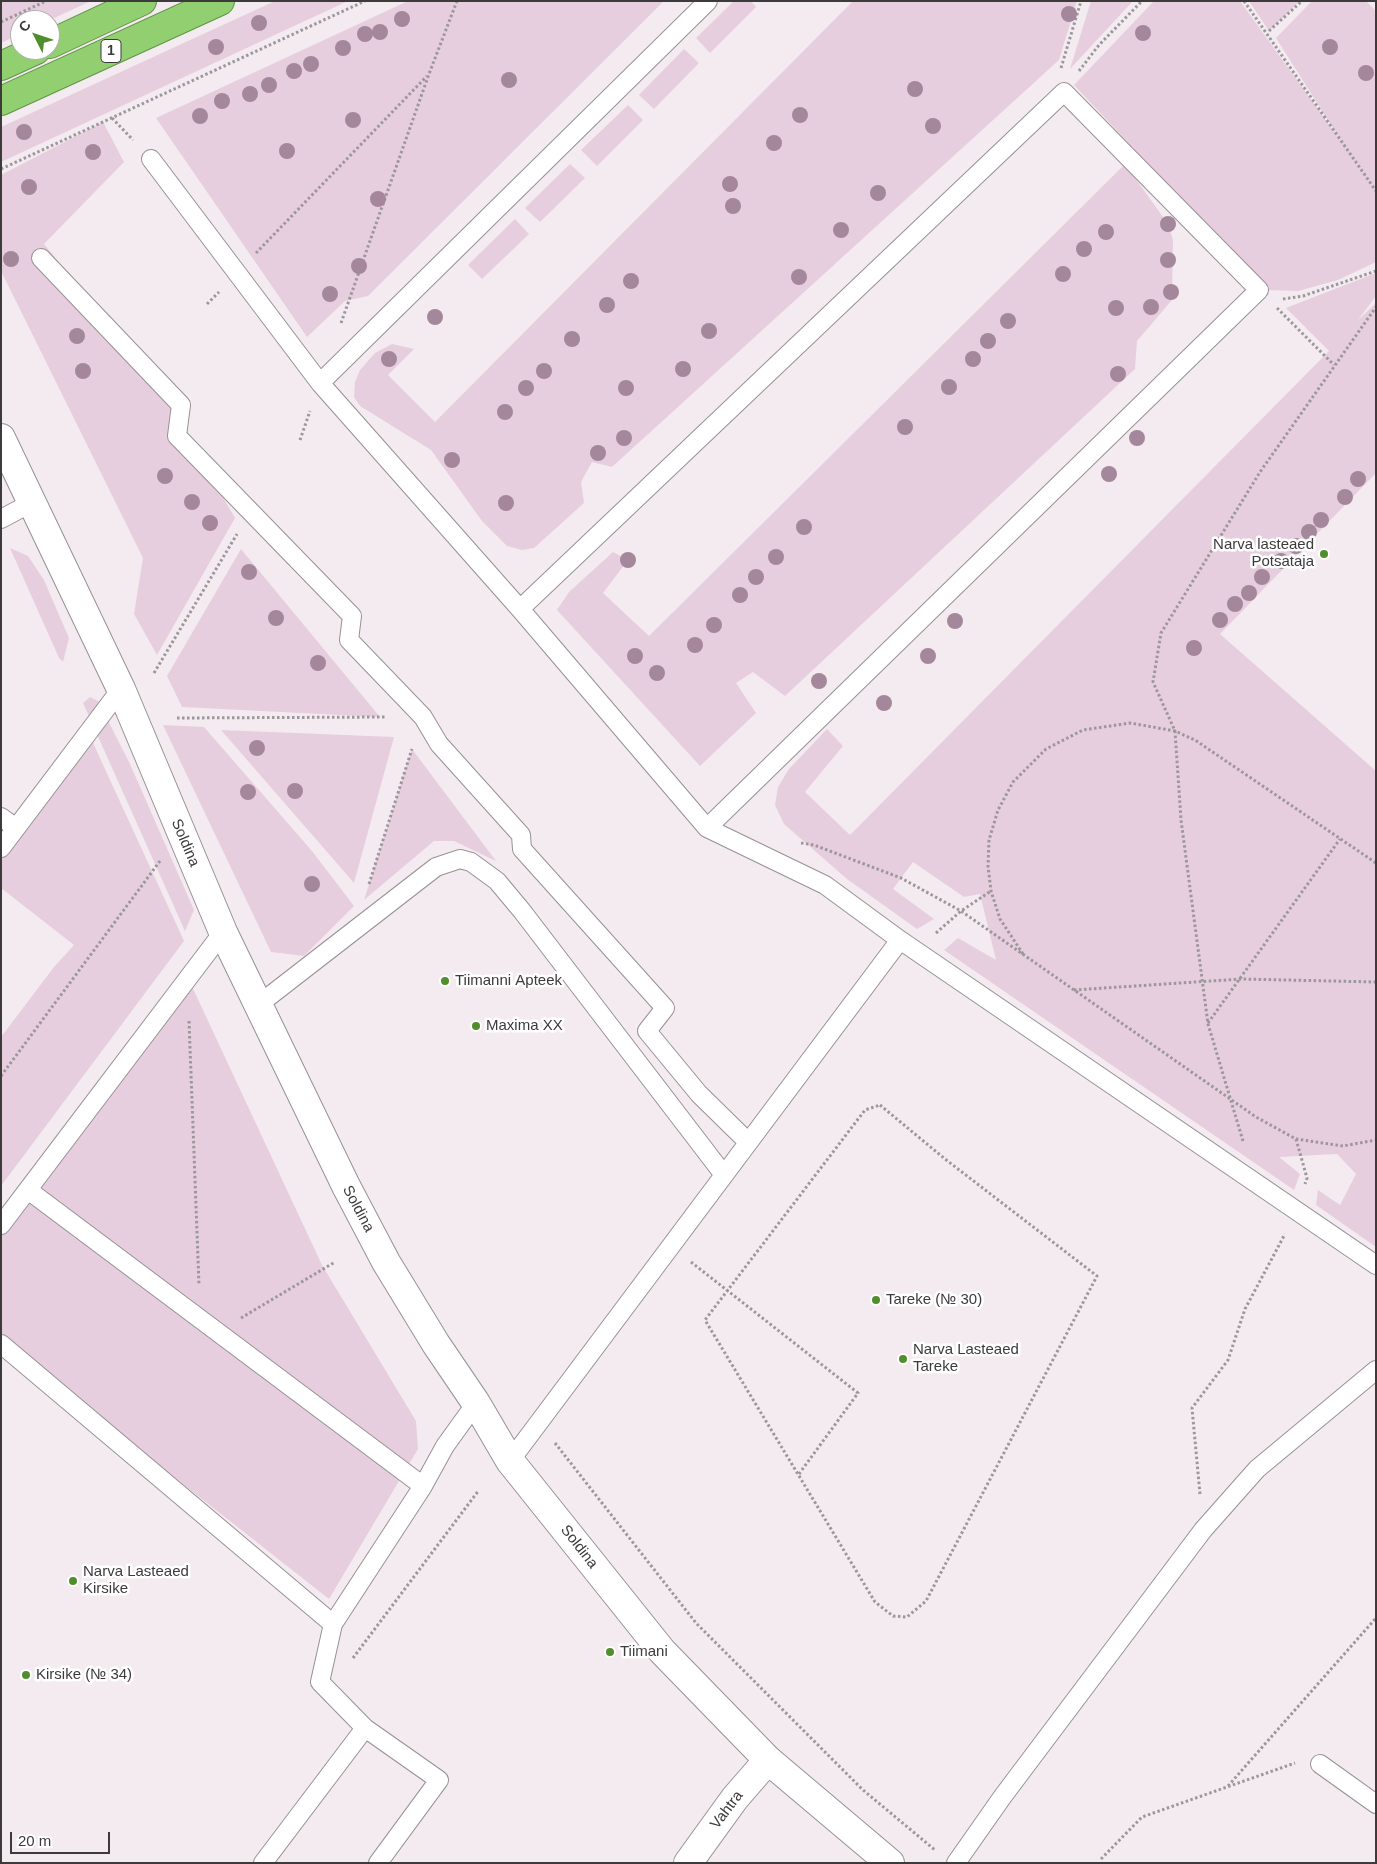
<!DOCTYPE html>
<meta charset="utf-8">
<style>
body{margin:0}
#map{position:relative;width:1377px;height:1864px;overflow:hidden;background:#f3ebf0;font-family:Arial,sans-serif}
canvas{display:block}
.frame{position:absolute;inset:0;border:2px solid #3d3a3c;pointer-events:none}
.north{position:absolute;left:10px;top:10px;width:50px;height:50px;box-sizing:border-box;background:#fff;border:1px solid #b1b0b1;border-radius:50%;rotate:311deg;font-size:14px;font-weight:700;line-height:20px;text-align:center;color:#3d3a3c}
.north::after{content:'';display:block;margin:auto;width:18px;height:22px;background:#508d2d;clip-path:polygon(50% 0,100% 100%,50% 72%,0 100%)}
.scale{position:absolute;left:10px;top:1832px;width:100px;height:22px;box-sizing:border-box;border:2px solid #3d3a3c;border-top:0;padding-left:6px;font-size:15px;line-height:18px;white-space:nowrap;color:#3d3a3c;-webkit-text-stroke:4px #fff;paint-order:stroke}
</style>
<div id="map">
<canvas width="1377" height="1864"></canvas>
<div class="frame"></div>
<div class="north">С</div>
<div class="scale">20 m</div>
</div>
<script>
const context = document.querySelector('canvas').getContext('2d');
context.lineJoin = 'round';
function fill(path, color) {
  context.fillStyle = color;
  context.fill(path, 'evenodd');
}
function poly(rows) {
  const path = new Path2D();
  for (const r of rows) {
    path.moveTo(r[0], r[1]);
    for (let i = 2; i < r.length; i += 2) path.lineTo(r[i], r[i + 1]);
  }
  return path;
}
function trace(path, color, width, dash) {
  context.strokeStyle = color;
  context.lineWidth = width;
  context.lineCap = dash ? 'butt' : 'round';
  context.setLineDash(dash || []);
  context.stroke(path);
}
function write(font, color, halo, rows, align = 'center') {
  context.font = font + ' Arial,sans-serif';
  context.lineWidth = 5;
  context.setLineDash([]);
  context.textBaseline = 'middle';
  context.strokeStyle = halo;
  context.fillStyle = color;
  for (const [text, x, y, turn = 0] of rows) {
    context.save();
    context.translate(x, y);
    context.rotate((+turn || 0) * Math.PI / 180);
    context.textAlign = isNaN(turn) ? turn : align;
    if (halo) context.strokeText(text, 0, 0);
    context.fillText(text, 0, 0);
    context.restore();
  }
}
fill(poly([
 [1,1,91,1,50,20,20,20,20,34,1,43],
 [275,1,348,1,1,162,1,127],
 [408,1,664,1,368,296,345,301,307,337,156,118],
 [734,1,751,1,756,7,710,53,696,38],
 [853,1,1077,1,1059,60,612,467,592,462,581,482,584,503,534,548,522,550,507,546,482,521,431,450,360,406,354,397,355,382,360,370,375,353,392,344,414,349,388,375,435,422],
 [1091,1,1133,1,1070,69],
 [1154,1,1240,1,1343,144,1276,38,1312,1,1366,1,1376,11,1376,262,1338,280,1298,291,1266,290,1074,85],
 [1249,1,1300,1,1269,31],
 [684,49,699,63,654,109,639,95],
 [628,105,643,120,597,166,581,150],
 [103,122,124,162,44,244,154,377,235,518,157,655,134,614,143,558,1,271,1,175],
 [570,164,585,178,540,222,525,208],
 [1125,164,1168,224,1173,240,1172,300,1137,341,1135,369,785,696,753,672,736,683,756,713,700,766,557,610,569,592,613,552,628,560,603,593,649,636],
 [515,219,529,234,482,279,468,265],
 [1376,273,1376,296,1358,320,1376,303,1376,473,1220,634,1376,771,1376,1247,1316,1205,1318,1190,1340,1205,1356,1174,1337,1154,1279,1157,1300,1174,1294,1190,944,950,958,938,996,960,980,894,964,897,913,862,893,889,934,919,917,929,847,879,784,824,775,805,778,787,789,769,827,729,843,746,805,792,850,835,1329,351,1286,308],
 [10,548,28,556,44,580,69,638,63,662,59,658],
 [241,549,380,717,182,707,167,676],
 [90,697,98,701,130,764,194,910,185,931,83,703],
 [163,725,204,727,312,851,354,906,304,956,271,952],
 [221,730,394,737,354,883],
 [88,732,184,941,1,1186,1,1037,54,967,74,945,1,888,1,849],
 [412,749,496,861,454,841,434,841,364,900],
 [188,978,322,1265,416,1421,418,1449,329,1599,1,1341,1,1225]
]), '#e7cede');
const service = poly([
 [151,159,320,383,520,609,707,828,825,885,900,940],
 [41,258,181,405,177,436,352,616,349,640,423,717,439,744,521,835,522,849,665,1008,647,1031,699,1094,748,1142],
 [320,383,708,1],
 [1,519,31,503],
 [520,609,1064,92,1259,290,707,828],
 [1,817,16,828],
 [1,848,121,689],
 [258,1005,436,867,460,859,471,862,497,881,522,911,724,1175],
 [28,1190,423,1486],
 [1,1225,223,932],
 [1,1344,333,1624],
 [510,1461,900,940,1376,1265],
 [365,1728,439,1780,378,1863],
 [1320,1764,1376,1804],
 [263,1863,365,1728,320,1682,333,1624,423,1486,445,1446,476,1403],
 [956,1863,1003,1796,1203,1530,1257,1469,1376,1370]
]);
const minor = poly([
 [688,1863,735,1798,768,1760]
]);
const tertiary = poly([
 [1,438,121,689,223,932,346,1186,386,1262,436,1344,476,1403,510,1461,662,1651,768,1760,890,1863]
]);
const trunk = poly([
 [50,44,142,1],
 [1,66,36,50],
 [1,101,220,1]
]);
trace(service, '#979195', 20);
trace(minor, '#979195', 30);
trace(tertiary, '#979195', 30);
trace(trunk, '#629346', 30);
trace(poly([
 [1244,1,1376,191],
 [1,22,46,1],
 [1269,31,1302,1],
 [1061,68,1081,1],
 [1079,71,1099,45,1142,1],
 [112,118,133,140],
 [1,169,365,1],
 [256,253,427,76],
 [1283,299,1303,296,1376,271],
 [207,304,219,292],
 [1277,308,1334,365],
 [341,323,429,74,457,1],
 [300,440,310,411],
 [154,673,237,534],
 [177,718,386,717],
 [801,843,814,845,901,878,961,911,1256,1117,1296,1139,1343,1146,1376,1140],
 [369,884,412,749],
 [936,933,961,911,991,891],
 [1023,954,1000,919,991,891,988,866,989,840,998,810,1013,782,1046,749,1083,730,1130,723,1175,731,1195,740,1376,863],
 [1074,990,1241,979,1376,982],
 [189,1021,199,1285],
 [1208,1023,1340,839],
 [1,1076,160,861],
 [880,1105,945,1159,1097,1276,926,1601,907,1617,893,1616,875,1602,705,1320,865,1110,880,1105],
 [1296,1139,1307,1178,1305,1184],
 [1243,1141,1208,1024,1181,820,1175,731,1153,682,1161,633,1260,472,1376,307],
 [691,1262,858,1393,799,1474],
 [241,1318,335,1262],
 [555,1443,696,1623,863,1790,935,1850],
 [1200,1494,1192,1408,1228,1360,1245,1309,1285,1234],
 [353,1658,479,1490],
 [1228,1786,1376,1618],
 [1101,1859,1142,1817,1295,1763]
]), '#9c979a', 3, [2.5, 2.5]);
trace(service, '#fff', 18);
trace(minor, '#fff', 28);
trace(tertiary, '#fff', 28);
trace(trunk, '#92cf70', 28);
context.fillStyle = '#a4879b';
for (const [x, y] of [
 [1069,14],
 [402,19],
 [259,23],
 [380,32],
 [1143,33],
 [365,34],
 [216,47],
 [1330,47],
 [343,48],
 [311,64],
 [294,71],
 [1366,73],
 [509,80],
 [269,85],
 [915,89],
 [250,94],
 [222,101],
 [800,115],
 [200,116],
 [353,120],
 [933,126],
 [24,132],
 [774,143],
 [287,151],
 [93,152],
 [730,184],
 [29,187],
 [878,193],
 [378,199],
 [733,206],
 [1168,224],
 [841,230],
 [1106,232],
 [1084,249],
 [11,259],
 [1168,260],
 [359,266],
 [1063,274],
 [799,277],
 [631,281],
 [1171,292],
 [330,294],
 [607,305],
 [1151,307],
 [1116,308],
 [435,317],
 [1008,321],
 [709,331],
 [77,336],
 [572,339],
 [988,341],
 [389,359],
 [973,359],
 [683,369],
 [83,371],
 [544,371],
 [1118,374],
 [949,387],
 [526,388],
 [626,388],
 [505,412],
 [905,427],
 [624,438],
 [1137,438],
 [598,453],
 [452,460],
 [1109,474],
 [165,476],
 [1358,479],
 [1345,497],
 [192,502],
 [506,503],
 [1321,520],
 [210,523],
 [804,527],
 [1309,532],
 [1296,546],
 [776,557],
 [628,560],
 [1281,561],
 [249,572],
 [756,577],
 [1262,577],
 [1249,593],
 [740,595],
 [1235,604],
 [276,618],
 [1220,620],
 [955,621],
 [714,625],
 [695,645],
 [1194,648],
 [635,656],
 [928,656],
 [318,663],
 [657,673],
 [819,681],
 [884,703],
 [257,748],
 [295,791],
 [248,792],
 [312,884]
]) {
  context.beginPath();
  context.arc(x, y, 8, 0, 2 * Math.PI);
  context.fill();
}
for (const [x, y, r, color] of [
 [1324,554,5,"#508d2d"],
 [445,981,5,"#508d2d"],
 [476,1026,5,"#508d2d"],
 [876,1300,5,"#508d2d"],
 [903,1359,5,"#508d2d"],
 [73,1581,5,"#508d2d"],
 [610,1652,5,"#508d2d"],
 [26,1675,5,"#508d2d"]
]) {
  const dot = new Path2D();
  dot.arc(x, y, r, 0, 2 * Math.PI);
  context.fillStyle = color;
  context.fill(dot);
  trace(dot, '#fff', 2);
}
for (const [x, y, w] of [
 [111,51,20]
]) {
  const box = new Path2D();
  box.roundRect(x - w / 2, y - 11.5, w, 23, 4);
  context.fillStyle = '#fff';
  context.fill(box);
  trace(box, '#3d3a3c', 1);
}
write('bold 14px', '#3d3a3c', null, [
 ["1",111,51]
]);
write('15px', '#3d3a3c', '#fff', [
 ["Narva lasteaed",1314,545,"right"],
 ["Potsataja",1314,562,"right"],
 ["Tiimanni Apteek",455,981],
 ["Maxima XX",486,1026],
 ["Tareke (№ 30)",886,1300],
 ["Narva Lasteaed",913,1350],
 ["Tareke",913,1367],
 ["Narva Lasteaed",83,1572],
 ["Kirsike",83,1589],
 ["Tiimani",620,1652],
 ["Kirsike (№ 34)",36,1675]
], 'left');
write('15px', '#3d3a3c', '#fff', [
 ["Soldina",185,843,67],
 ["Soldina",358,1209,62],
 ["Soldina",579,1547,52],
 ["Vahtra",727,1810,-53]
]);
</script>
